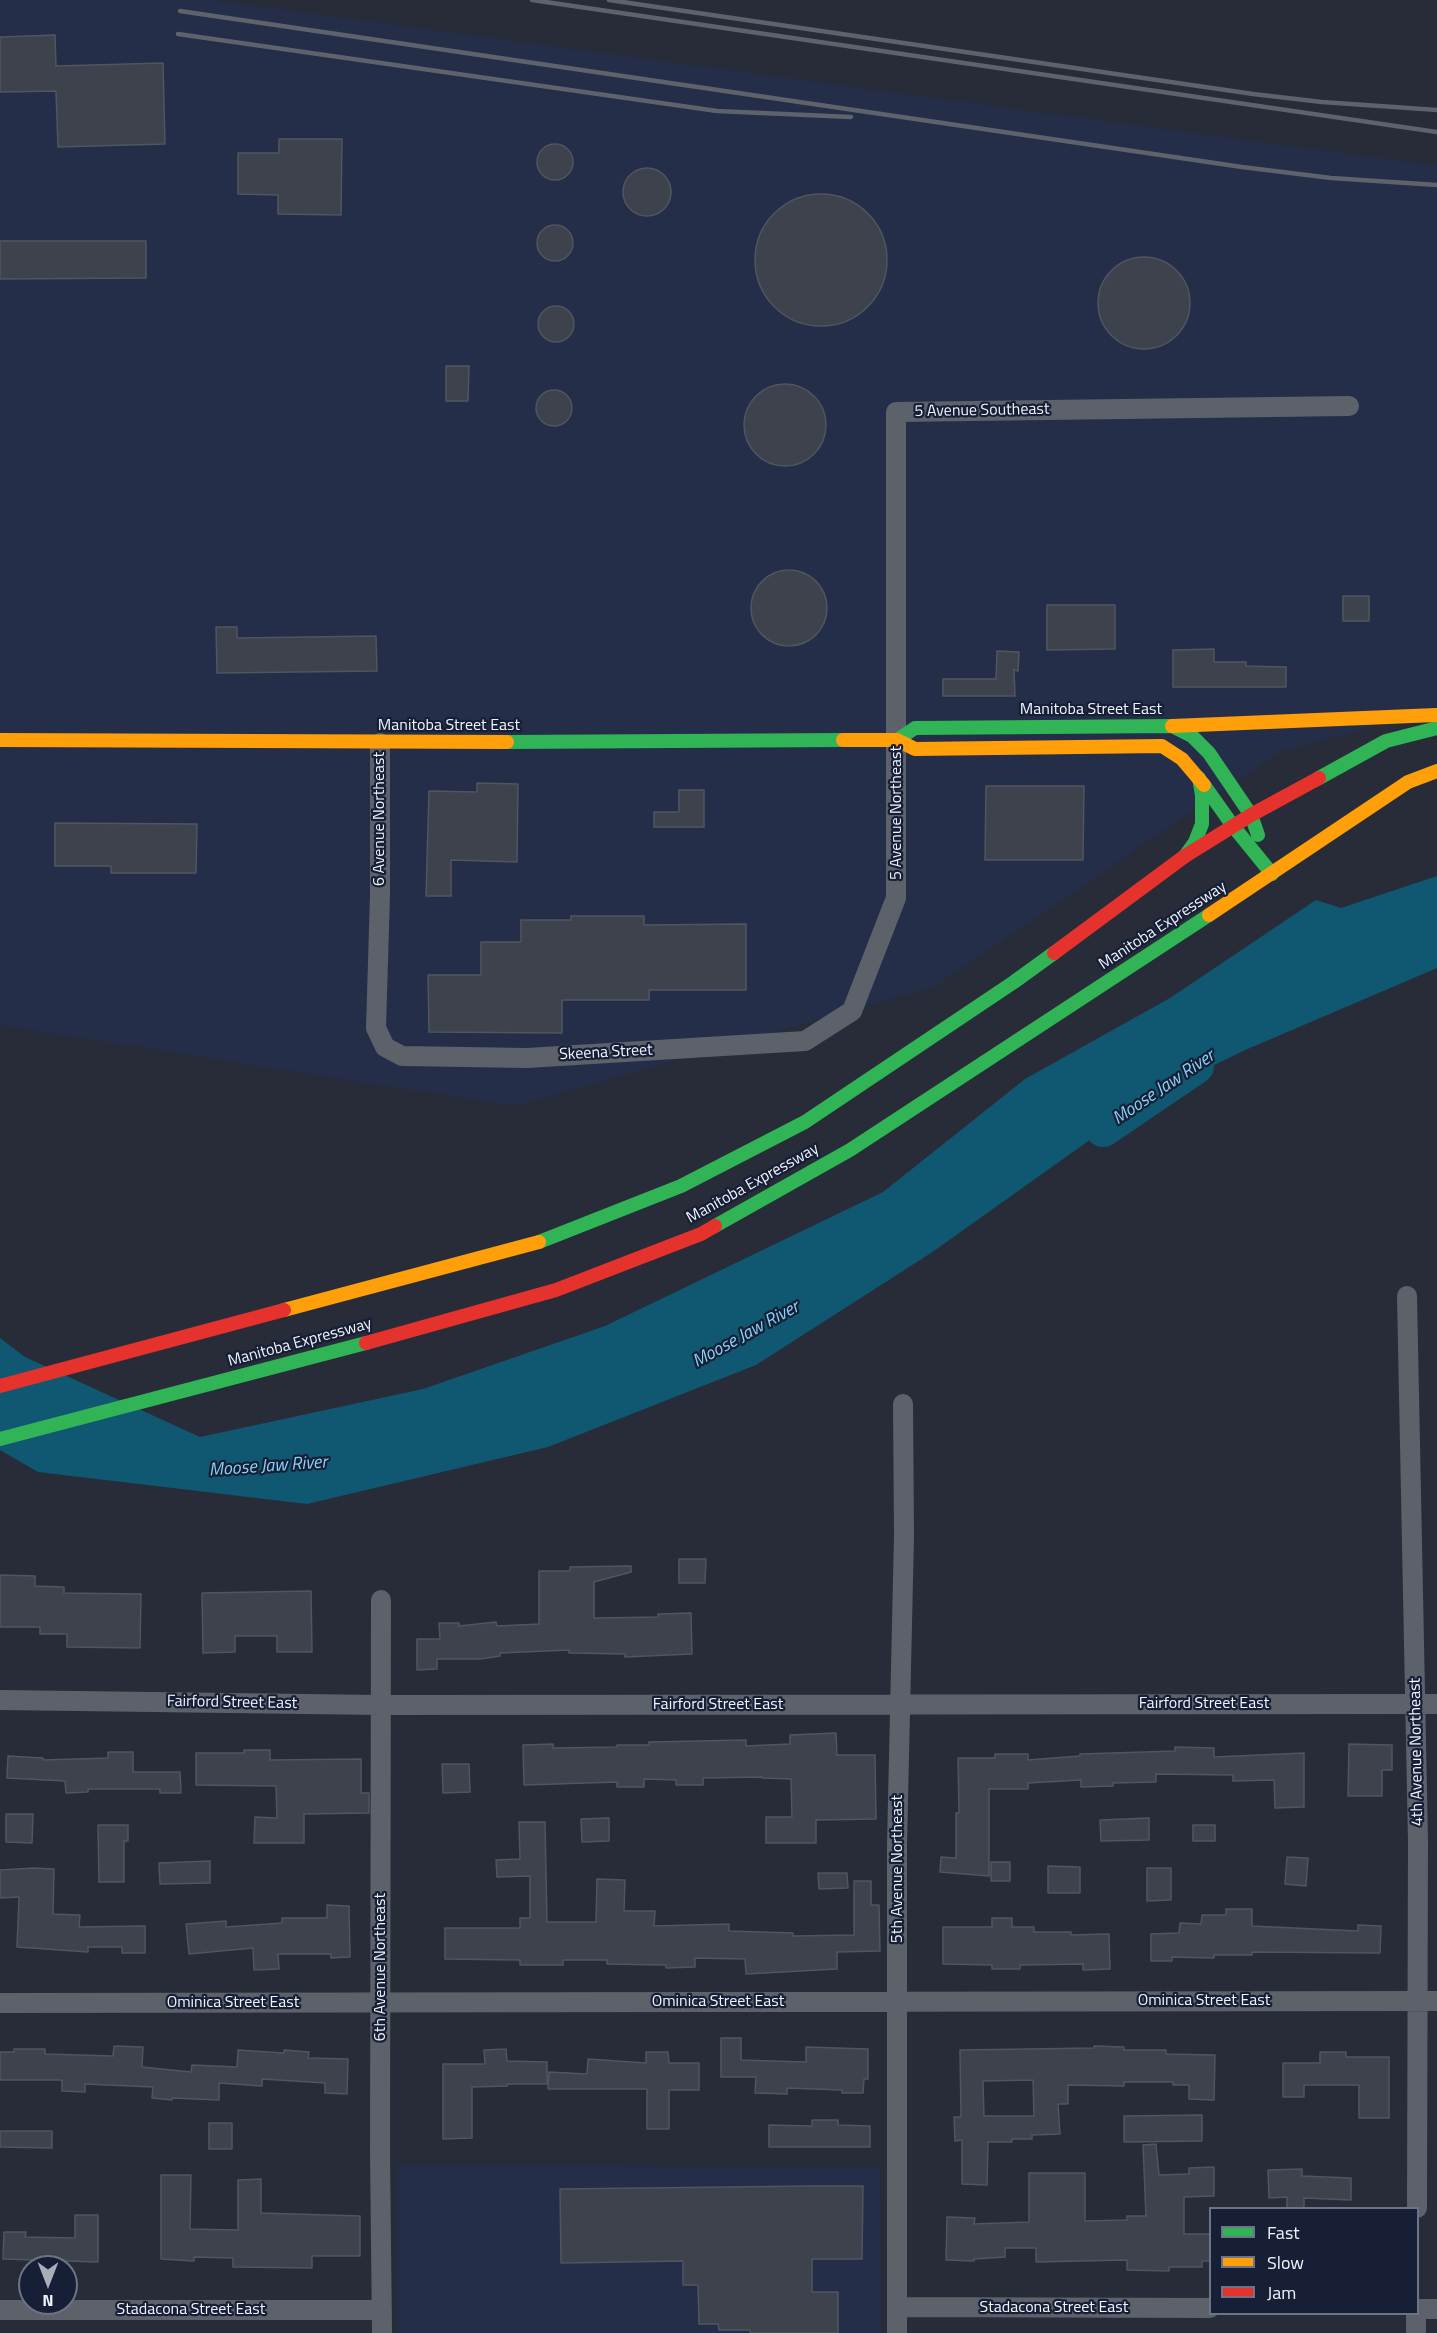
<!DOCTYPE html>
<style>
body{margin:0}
#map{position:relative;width:1437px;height:2333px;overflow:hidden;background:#272c38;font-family:"Titillium Web",sans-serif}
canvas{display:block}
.legend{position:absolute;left:1209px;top:2207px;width:210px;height:108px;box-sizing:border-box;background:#161f35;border:2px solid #6d7485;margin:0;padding:8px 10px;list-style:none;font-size:18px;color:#f0f4fe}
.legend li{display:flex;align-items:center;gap:12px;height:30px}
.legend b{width:30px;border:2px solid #6d7485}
.north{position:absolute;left:18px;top:2255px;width:60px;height:60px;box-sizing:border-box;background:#161f35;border:2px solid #6d7485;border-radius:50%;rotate:180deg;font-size:16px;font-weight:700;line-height:24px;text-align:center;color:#f0f4fe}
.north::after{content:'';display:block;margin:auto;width:21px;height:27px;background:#aaaeb9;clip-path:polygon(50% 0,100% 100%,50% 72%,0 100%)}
</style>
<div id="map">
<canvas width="1437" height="2333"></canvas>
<ul class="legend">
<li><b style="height:8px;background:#30b455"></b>Fast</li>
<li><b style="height:8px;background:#ff9f0a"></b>Slow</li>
<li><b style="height:8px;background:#e5322d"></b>Jam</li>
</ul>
<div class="north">N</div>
</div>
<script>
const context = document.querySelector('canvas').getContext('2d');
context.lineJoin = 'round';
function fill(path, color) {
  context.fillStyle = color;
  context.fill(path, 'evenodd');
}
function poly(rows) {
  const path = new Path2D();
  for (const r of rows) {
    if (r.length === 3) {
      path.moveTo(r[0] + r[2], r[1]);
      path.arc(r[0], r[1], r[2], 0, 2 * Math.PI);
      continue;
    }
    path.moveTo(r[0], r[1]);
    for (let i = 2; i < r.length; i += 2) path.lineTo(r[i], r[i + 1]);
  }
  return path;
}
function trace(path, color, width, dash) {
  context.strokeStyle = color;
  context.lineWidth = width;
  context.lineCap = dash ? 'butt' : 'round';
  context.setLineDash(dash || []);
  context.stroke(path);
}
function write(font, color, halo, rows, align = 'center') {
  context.font = font + ' "Titillium Web",sans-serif';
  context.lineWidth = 4.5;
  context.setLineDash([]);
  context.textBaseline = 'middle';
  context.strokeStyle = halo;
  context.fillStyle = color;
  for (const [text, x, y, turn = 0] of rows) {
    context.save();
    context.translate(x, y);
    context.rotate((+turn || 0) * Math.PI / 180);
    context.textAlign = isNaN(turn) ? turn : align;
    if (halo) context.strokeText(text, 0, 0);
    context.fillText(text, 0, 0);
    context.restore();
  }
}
fill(poly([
 [0,0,211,0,1437,166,1437,709,1279,752,936,986,515,1106,0,1025],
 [397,2165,880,2168,881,2333,397,2333]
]), '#242e49');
fill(poly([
 [1437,876,1437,968,1243,1051,1153,1095,931,1253,756,1365,548,1447,307,1504,38,1472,0,1450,0,1338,25,1357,200,1437,423,1389,605,1326,883,1192,1025,1079,1170,998,1316,900,1341,908]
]), '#105772');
trace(poly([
 [1103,1129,1196,1066]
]), '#105772', 36);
const building = poly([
 [55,35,56,66,163,63,165,144,58,147,56,91,0,92,0,37,55,35],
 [279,139,342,139,341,215,278,214,278,195,238,194,238,153,279,153,279,139],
 [555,162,18],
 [647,192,24],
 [821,260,66],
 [555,243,18],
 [0,241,146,241,146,278,0,279,0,241],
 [1144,303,46],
 [556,324,18],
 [446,366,469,366,468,401,446,401,446,366],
 [785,425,41],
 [554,408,18],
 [789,608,38],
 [1343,596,1369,596,1369,621,1343,621,1343,596],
 [1047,605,1115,605,1115,649,1047,650,1047,605],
 [216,627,237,627,237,638,376,636,377,671,217,673,216,627],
 [1214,649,1214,662,1246,662,1246,666,1286,667,1286,687,1173,687,1173,650,1214,649],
 [997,651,1019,652,1018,671,1014,670,1015,696,943,696,943,679,996,679,997,651],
 [477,783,518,784,517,862,451,860,451,896,426,896,429,791,477,792,477,783],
 [986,786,1084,786,1083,860,985,860,986,786],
 [679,790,704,790,704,827,654,827,654,812,679,812,679,790],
 [55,823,197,824,196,873,111,873,111,866,55,866,55,823],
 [571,916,644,916,644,925,746,924,746,990,649,990,649,1000,562,1000,562,1033,429,1032,428,975,481,975,481,942,521,942,521,920,571,920,571,916],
 [679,1559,706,1559,705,1583,679,1583,679,1559],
 [631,1566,631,1572,594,1582,594,1618,658,1617,658,1614,691,1613,692,1654,625,1657,625,1654,569,1653,569,1650,500,1653,500,1656,480,1659,437,1659,437,1669,417,1670,417,1639,440,1639,439,1623,459,1623,459,1626,496,1622,497,1626,539,1624,539,1571,570,1571,570,1567,631,1566],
 [0,1575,35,1576,35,1586,64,1587,64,1593,141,1594,140,1648,67,1647,67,1634,40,1634,40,1627,0,1627,0,1575],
 [311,1591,312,1652,277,1652,277,1636,235,1636,235,1652,203,1653,202,1593,311,1591],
 [836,1733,837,1755,875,1755,876,1819,816,1820,816,1843,766,1843,766,1817,792,1817,791,1779,762,1778,762,1777,703,1778,703,1785,676,1785,676,1780,644,1779,644,1787,617,1787,617,1782,524,1785,523,1745,553,1744,553,1748,617,1747,617,1745,649,1745,649,1742,746,1740,746,1746,790,1744,790,1735,836,1733],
 [1349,1744,1392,1745,1392,1770,1382,1770,1382,1796,1348,1796,1349,1744],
 [1175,1747,1214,1748,1214,1757,1304,1753,1304,1807,1275,1808,1274,1780,1233,1781,1233,1775,1156,1774,1156,1782,1113,1783,1113,1786,1081,1787,1081,1780,1028,1783,1028,1789,989,1789,989,1876,940,1872,941,1857,956,1858,956,1813,959,1813,958,1758,995,1758,995,1754,1028,1754,1028,1760,1080,1756,1080,1754,1175,1751,1175,1747],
 [244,1750,270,1750,270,1760,361,1759,361,1793,369,1793,369,1813,304,1814,304,1843,254,1843,255,1817,277,1818,276,1786,196,1785,196,1753,244,1753,244,1750],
 [108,1752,133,1752,133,1772,180,1772,181,1793,160,1793,160,1789,88,1789,88,1792,66,1793,65,1781,7,1778,8,1756,43,1758,43,1760,108,1758,108,1752],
 [442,1764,469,1764,470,1792,443,1793,442,1764],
 [6,1814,33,1814,32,1843,6,1842,6,1814],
 [609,1818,609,1841,582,1842,581,1819,609,1818],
 [1149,1818,1149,1840,1101,1841,1100,1820,1149,1818],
 [519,1822,545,1822,547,1922,596,1922,597,1879,625,1880,624,1911,655,1911,654,1926,729,1924,729,1931,793,1933,793,1936,854,1935,854,1881,871,1881,871,1905,879,1905,880,1951,837,1952,837,1969,746,1974,745,1959,695,1958,695,1967,666,1968,666,1965,607,1964,607,1960,563,1960,563,1965,520,1965,520,1960,445,1959,445,1928,520,1928,520,1918,530,1918,530,1876,497,1877,496,1860,520,1859,519,1822],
 [98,1825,128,1825,128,1841,124,1841,124,1882,99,1882,98,1825],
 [1193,1825,1215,1825,1215,1841,1193,1841,1193,1825],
 [1287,1857,1308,1858,1306,1886,1285,1884,1287,1857],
 [210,1861,210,1883,160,1884,159,1863,210,1861],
 [991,1862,1010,1862,1010,1881,991,1881,991,1862],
 [1048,1866,1080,1867,1080,1893,1048,1893,1048,1866],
 [34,1868,54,1869,53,1914,80,1915,79,1927,145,1926,145,1953,122,1953,122,1947,88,1947,88,1952,17,1947,19,1897,0,1898,0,1870,34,1868],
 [1147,1868,1171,1868,1171,1900,1147,1901,1147,1868],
 [818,1873,847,1873,848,1888,819,1889,818,1873],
 [327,1905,349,1906,350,1957,331,1958,331,1954,278,1954,279,1969,254,1970,253,1948,189,1954,186,1924,226,1921,226,1927,282,1923,282,1918,327,1918,327,1905],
 [1226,1909,1252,1909,1252,1926,1358,1931,1358,1925,1381,1926,1380,1953,1252,1952,1252,1955,1214,1955,1214,1958,1172,1957,1172,1961,1151,1961,1151,1934,1179,1933,1180,1923,1201,1924,1202,1915,1226,1915,1226,1909],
 [992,1918,1012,1918,1012,1927,1034,1927,1034,1932,1071,1932,1071,1935,1109,1934,1110,1969,1083,1970,1083,1964,1020,1965,1020,1969,992,1969,992,1965,943,1964,943,1927,992,1927,992,1918],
 [721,2038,741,2038,741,2060,806,2062,806,2047,868,2049,868,2079,864,2079,863,2093,842,2093,842,2090,787,2088,787,2094,755,2093,756,2077,721,2077,721,2038],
 [114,2046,143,2047,142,2067,191,2072,192,2065,237,2067,238,2050,284,2053,284,2050,309,2052,308,2058,348,2059,347,2094,325,2093,325,2083,262,2079,262,2086,219,2083,219,2100,172,2098,172,2100,152,2098,153,2087,85,2084,85,2092,62,2091,62,2080,0,2080,0,2052,14,2052,14,2049,45,2049,45,2054,113,2056,114,2046],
 [1094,2046,1124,2047,1124,2050,1166,2050,1166,2054,1215,2055,1214,2100,1189,2099,1189,2085,1173,2085,1173,2082,1124,2082,1124,2086,1068,2085,1068,2104,1058,2104,1060,2134,1032,2135,1032,2139,1012,2139,1012,2142,988,2142,987,2185,962,2184,962,2140,955,2141,954,2117,961,2117,960,2050,1094,2048,1094,2046],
 [1033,2080,1034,2116,984,2116,983,2081,1033,2080],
 [506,2049,507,2061,547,2062,547,2084,507,2084,507,2086,472,2087,472,2138,443,2139,443,2064,485,2064,484,2050,506,2049],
 [646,2052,668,2052,669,2063,699,2063,699,2090,669,2090,669,2129,647,2129,647,2089,548,2089,549,2072,587,2074,588,2059,646,2063,646,2052],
 [1320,2052,1346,2052,1346,2057,1389,2057,1389,2118,1359,2118,1359,2085,1304,2085,1304,2097,1283,2097,1283,2063,1320,2063,1320,2052],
 [1202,2115,1202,2141,1124,2142,1124,2116,1202,2115],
 [812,2120,838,2120,838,2125,870,2126,870,2147,769,2147,769,2125,812,2126,812,2120],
 [209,2123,232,2123,232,2149,209,2149,209,2123],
 [0,2131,52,2131,52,2148,0,2147,0,2131],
 [1156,2144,1159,2175,1189,2174,1189,2168,1214,2167,1214,2196,1184,2197,1184,2234,1210,2234,1210,2261,1202,2261,1202,2267,1169,2267,1169,2271,1127,2270,1127,2260,1036,2262,1036,2248,1005,2248,1005,2257,974,2259,974,2261,946,2260,947,2217,975,2218,974,2224,1029,2222,1029,2173,1085,2173,1085,2221,1127,2220,1127,2216,1146,2216,1143,2145,1156,2144],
 [1302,2169,1302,2176,1351,2178,1351,2200,1304,2198,1304,2208,1287,2208,1287,2197,1269,2198,1268,2170,1302,2169],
 [161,2175,191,2175,190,2229,238,2230,238,2180,261,2179,261,2213,360,2216,360,2256,312,2256,312,2268,233,2267,233,2258,194,2257,194,2261,161,2259,161,2175],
 [811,2186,863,2186,862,2259,812,2259,812,2292,838,2292,838,2333,750,2333,750,2330,719,2330,718,2324,699,2324,698,2285,683,2285,683,2261,561,2263,560,2189,811,2186],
 [75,2215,98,2215,98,2262,3,2259,4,2232,26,2232,25,2237,75,2238,75,2215]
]);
fill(building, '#3d424c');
trace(building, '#50555f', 1.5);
trace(poly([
 [380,743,380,895,376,1028,385,1047,402,1056,527,1058,805,1041,852,1011,896,898,896,412,1349,406],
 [1407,1296,1418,1841,1417,2208],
 [381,1600,380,2152,382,2333],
 [0,1700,381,1705,1437,1704],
 [0,2003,1437,2001],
 [897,2307,1210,2308],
 [1418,2309,1437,2309],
 [0,2310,382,2310],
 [897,2333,897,1845,904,1535,903,1404],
 [1416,2333,1416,2314]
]), '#5d616a', 20);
trace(poly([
 [897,740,915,728,1172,726,1192,736,1209,753,1251,815,1258,835],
 [507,742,843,740],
 [1319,778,1386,741,1437,728],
 [1204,785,1233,826,1272,874],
 [1185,856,1195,842,1202,824,1202,795,1199,778],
 [715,1226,850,1150,1209,915],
 [539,1242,681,1186,805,1122,1014,982,1054,953],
 [0,1439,366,1343]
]), '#30b455', 14);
trace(poly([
 [1172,726,1436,715],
 [0,740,507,742],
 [843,740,897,740,915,749,1162,746,1182,759,1204,785],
 [1209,915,1408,782,1437,771],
 [284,1310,539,1242]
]), '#ff9f0a', 14);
trace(poly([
 [1054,953,1185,856,1251,815,1319,778],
 [366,1343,556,1290,701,1234,715,1226],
 [0,1386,284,1310]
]), '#e5322d', 14);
trace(poly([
 [532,0,1437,132],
 [609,0,1253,94,1322,102,1437,110],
 [180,11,1242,167,1331,178,1437,185],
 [178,34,717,111,851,117]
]), '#5e626b', 4.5);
write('16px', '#f0f4fe', '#161f35', [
 ["5 Avenue Southeast",982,411,-1],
 ["Manitoba Street East",1091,710],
 ["Manitoba Street East",449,726],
 ["5 Avenue Northeast",897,813,-90],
 ["6 Avenue Northeast",380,819,-90],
 ["Manitoba Expressway",1163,926,-33],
 ["Skeena Street",606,1053,-3],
 ["Manitoba Expressway",753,1184,-29],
 ["Manitoba Expressway",300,1343,-15],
 ["Fairford Street East",232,1703,1],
 ["Fairford Street East",1204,1704],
 ["Fairford Street East",718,1705],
 ["4th Avenue Northeast",1417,1752,-91],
 ["5th Avenue Northeast",898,1869,-90],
 ["6th Avenue Northeast",381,1967,-90],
 ["Ominica Street East",1204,2001],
 ["Ominica Street East",718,2002],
 ["Ominica Street East",233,2003],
 ["Stadacona Street East",1054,2308],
 ["Stadacona Street East",191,2310]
]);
write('italic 18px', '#88d3f8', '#161f35', [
 ["Moose Jaw River",1164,1088,-34],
 ["Moose Jaw River",746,1335,-29],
 ["Moose Jaw River",268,1467,-4]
]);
</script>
